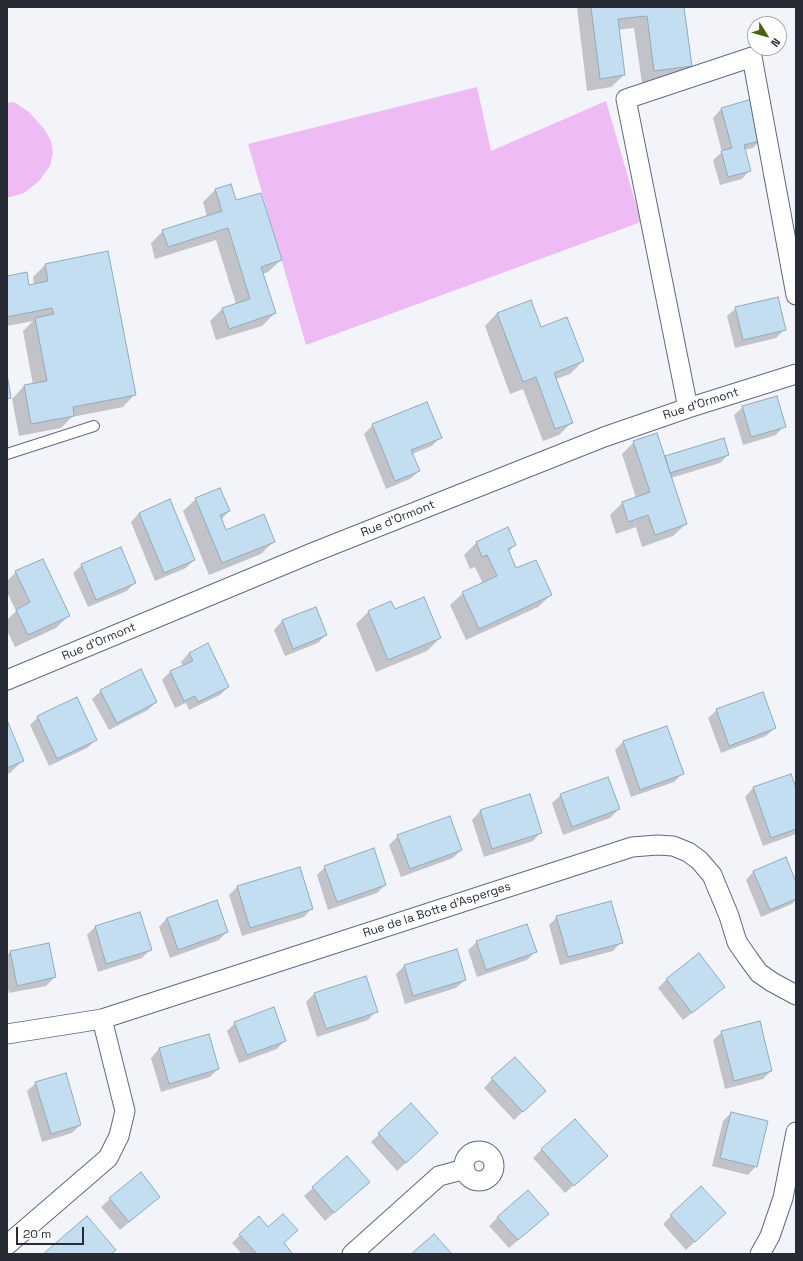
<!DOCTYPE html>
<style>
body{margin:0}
#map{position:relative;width:803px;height:1261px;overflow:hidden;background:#f2f4fa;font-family:"Space Grotesk",sans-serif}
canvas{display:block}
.frame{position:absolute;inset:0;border:8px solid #262b35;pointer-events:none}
.north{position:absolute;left:747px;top:16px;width:40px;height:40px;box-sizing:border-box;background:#fff;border:1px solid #a8aaae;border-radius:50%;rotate:127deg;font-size:11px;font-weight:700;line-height:16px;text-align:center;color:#262b35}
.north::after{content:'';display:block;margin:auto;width:14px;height:18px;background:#48610e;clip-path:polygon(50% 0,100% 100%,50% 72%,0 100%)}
.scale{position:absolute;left:16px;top:1227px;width:68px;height:18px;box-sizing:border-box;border:2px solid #262b35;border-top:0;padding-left:5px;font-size:12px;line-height:14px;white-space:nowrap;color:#262b35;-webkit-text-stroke:3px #fff;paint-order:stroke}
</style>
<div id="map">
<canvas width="803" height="1261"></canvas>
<div class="frame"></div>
<div class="north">N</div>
<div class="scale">20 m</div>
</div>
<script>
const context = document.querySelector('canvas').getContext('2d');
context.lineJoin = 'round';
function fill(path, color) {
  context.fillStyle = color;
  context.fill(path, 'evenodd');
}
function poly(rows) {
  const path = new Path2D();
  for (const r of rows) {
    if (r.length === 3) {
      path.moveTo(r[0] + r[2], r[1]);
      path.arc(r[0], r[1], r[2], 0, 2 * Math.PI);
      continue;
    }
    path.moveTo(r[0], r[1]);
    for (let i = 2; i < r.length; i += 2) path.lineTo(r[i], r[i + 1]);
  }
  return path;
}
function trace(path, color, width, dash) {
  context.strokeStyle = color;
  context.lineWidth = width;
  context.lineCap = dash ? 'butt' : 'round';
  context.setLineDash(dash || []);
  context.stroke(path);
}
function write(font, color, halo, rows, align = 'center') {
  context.font = font + ' "Space Grotesk",sans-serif';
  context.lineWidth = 3.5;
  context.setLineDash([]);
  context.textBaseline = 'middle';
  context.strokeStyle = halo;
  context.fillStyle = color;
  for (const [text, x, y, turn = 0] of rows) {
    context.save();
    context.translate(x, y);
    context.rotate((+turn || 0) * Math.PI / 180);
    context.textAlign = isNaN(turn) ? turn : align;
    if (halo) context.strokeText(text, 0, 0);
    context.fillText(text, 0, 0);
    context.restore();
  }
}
fill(poly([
 [477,87,491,151,606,101,641,222,306,345,248,144],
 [14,102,29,112,45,130,51,141,53,153,50,166,39,181,24,193,7,198,7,103]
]), '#eebbf5');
fill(poly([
 [578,7,683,7,691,66,679,78,642,83,634,28,618,30,624,75,611,87,587,91,577,8],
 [751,101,761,140,753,148,744,150,750,170,742,179,720,185,713,160,722,152,713,118,721,109],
 [231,185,236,202,281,260,268,272,263,274,275,313,262,326,216,340,210,321,223,308,236,304,216,240,155,259,151,243,163,231,207,217,203,202,215,190],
 [45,265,135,394,123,407,72,417,61,428,19,436,12,399,24,386,33,385,23,331,33,321,7,326,7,277,29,286,34,285,33,277],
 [736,308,785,329,776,338,735,348,727,316],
 [497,313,540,328,583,361,570,374,556,379,572,422,559,435,543,441,523,389,510,394,485,326],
 [743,407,784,426,776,435,743,445,734,415],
 [373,425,440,437,432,446,412,454,419,471,410,479,386,489,364,434],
 [723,439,728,455,720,463,671,478,686,524,673,536,642,547,636,527,616,534,610,515,622,503,636,498,622,454,634,442,664,458],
 [196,499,229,511,221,520,225,531,274,541,261,554,209,575,183,511],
 [139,513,194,560,186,568,155,581,131,522],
 [508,529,515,545,508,552,516,570,551,595,538,607,466,640,450,605,463,593,483,584,475,567,470,569,464,555,476,543],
 [82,565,135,582,127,591,88,607,73,573],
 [16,572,69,615,56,628,15,647,7,630,7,620,16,611,7,592,7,581],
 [316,608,326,635,318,643,285,656,274,630,282,621],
 [394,610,440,638,427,651,376,672,356,624,368,612],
 [189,653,228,687,220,695,189,710,186,703,175,708,162,680,170,672,183,666,181,662],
 [101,691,156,702,148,710,109,730,92,699],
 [717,710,775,728,766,736,721,753,708,718],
 [38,717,96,740,87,748,49,766,30,725],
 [7,723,23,760,10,773,7,774],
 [666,727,682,774,674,782,631,797,615,750,623,742],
 [753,788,796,791,796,834,763,846,745,797],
 [529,795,541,832,533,841,484,857,472,820,480,811],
 [561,795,619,809,610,818,563,835,552,803],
 [398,836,461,850,453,858,401,877,389,845],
 [325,867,385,885,377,893,328,910,317,875],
 [754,871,796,885,796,900,792,904,761,917,746,880],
 [237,887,312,908,304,917,242,936,229,895],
 [216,901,227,932,219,940,170,958,159,927,167,918],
 [557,917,621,942,613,951,560,965,549,925],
 [95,927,151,949,142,958,98,972,87,935],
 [477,942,535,952,527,960,477,977,468,950],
 [10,952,55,977,46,986,9,993,7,984,7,955],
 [698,955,723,987,715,995,683,1020,658,988,666,980],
 [404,966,465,980,456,988,405,1004,396,974],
 [365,977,376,1011,368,1020,317,1037,306,1002,314,994],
 [235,1023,285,1040,277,1049,239,1063,227,1031],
 [722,1032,771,1071,763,1079,725,1089,713,1040],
 [159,1049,218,1069,210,1077,161,1092,151,1058],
 [492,1079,536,1099,514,1120,484,1088],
 [36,1083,80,1125,72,1133,42,1142,27,1091],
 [411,1104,429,1141,397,1171,371,1142],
 [731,1113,756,1166,748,1175,712,1166,723,1121],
 [542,1149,598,1164,565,1193,533,1158],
 [347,1157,368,1182,325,1221,304,1196],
 [159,1197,120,1230,101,1207,110,1199],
 [671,1216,716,1222,686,1250,663,1224],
 [498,1217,539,1222,509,1248,489,1226],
 [268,1229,292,1254,242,1254,232,1243,240,1235]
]), '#0003');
const building = poly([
 [591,7,684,7,692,66,654,71,647,16,618,19,625,75,600,79,591,7],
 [752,99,763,140,744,145,751,171,728,177,721,151,732,148,721,108,752,99],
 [231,184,236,200,261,193,282,260,261,267,276,313,229,329,222,308,250,299,228,228,168,247,162,230,222,211,215,189,231,184],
 [108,251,136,395,73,407,74,416,31,424,24,385,47,381,35,318,54,314,52,308,7,317,7,276,27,272,29,285,48,281,45,264,108,251],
 [778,297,786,330,743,340,735,307,778,297],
 [531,300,541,327,567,317,584,361,554,373,573,423,555,429,536,377,523,382,497,313,531,300],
 [7,374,11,398,7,399,7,374],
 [777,396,786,427,751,437,742,406,777,396],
 [427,402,442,438,411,450,420,471,395,481,372,424,427,402],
 [657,433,687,524,655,535,648,515,628,522,622,502,650,492,633,441,657,433],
 [724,438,729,455,670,473,665,456,724,438],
 [220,488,230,511,220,515,226,530,264,514,275,542,222,563,195,498,220,488],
 [170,499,195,560,164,573,139,513,170,499],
 [508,527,516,545,508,549,516,568,536,560,552,595,479,629,462,592,497,576,487,555,482,557,476,542,508,527],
 [121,547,136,583,96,600,81,564,121,547],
 [43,559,70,616,28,635,16,610,30,602,15,571,43,559],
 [424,597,441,638,388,660,368,611,391,601,395,609,424,597],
 [316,607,327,635,293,649,282,620,316,607],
 [208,643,229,687,198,702,195,696,184,701,170,671,193,661,189,653,208,643],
 [141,669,157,702,117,723,100,690,141,669],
 [763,692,776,728,729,746,716,709,763,692],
 [77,697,97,740,57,759,37,716,77,697],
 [7,720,24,761,7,768,7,720],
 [667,726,684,774,640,790,623,741,667,726],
 [791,774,796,788,796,829,771,838,753,787,791,774],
 [608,777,620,809,572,827,560,794,608,777],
 [530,794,542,833,492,849,480,810,530,794],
 [450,816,462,850,410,869,397,835,450,816],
 [374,848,386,885,337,902,324,866,374,848],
 [786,857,796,882,796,899,770,910,753,871,786,857],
 [300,867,313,909,250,928,237,886,300,867],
 [217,900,228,932,178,950,167,918,217,900],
 [611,901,623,943,568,957,556,916,611,901],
 [140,912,152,950,106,964,95,926,140,912],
 [527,924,537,952,486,970,476,941,527,924],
 [49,943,56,977,17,986,10,951,49,943],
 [457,949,466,980,413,996,404,965,457,949],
 [699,953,725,987,692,1013,666,979,699,953],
 [366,976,378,1012,326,1029,314,993,366,976],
 [274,1007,286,1041,247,1055,234,1022,274,1007],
 [760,1021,772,1071,734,1081,721,1031,760,1021],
 [209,1034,219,1069,169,1084,159,1048,209,1034],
 [515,1057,546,1091,523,1112,491,1078,515,1057],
 [66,1073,81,1125,51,1134,35,1082,66,1073],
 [411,1103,438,1133,406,1163,378,1133,411,1103],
 [731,1112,768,1121,757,1167,720,1158,731,1112],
 [575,1119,608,1156,574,1186,541,1149,575,1119],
 [347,1156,370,1182,334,1213,312,1187,347,1156],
 [141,1172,160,1197,129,1222,109,1198,141,1172],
 [701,1186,726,1213,695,1242,670,1215,701,1186],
 [528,1190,549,1214,518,1240,497,1217,528,1190],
 [283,1214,298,1230,284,1243,293,1254,257,1254,239,1234,259,1216,268,1227,283,1214],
 [87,1216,116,1250,111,1254,43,1254,87,1216],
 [434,1234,452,1254,411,1254,434,1234]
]);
fill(building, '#c3def1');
trace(building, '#90aabc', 1);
const lane = poly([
 [7,454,94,426]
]);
const street = poly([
 [688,408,626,99,752,57,796,295],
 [7,680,312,553,604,437,688,408,796,374],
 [7,1034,102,1019,632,847,657,845,673,846,688,852,699,860,712,875,729,916,737,942,748,958,759,973,772,982,796,995],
 [479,1166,15],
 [7,1245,108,1158,119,1136,125,1111,102,1019],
 [352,1254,439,1176,465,1169],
 [760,1254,770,1236,783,1198,796,1132]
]);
trace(lane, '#5f6a81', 12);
trace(street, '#5f6a81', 21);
trace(lane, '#fff', 10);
trace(street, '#fff', 19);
write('12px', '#262b35', '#fff', [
 ["Rue d'Ormont",701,404,-18],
 ["Rue d'Ormont",398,519,-22],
 ["Rue d'Ormont",99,642,-23],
 ["Rue de la Botte d'Asperges",437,910,-18]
]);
</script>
